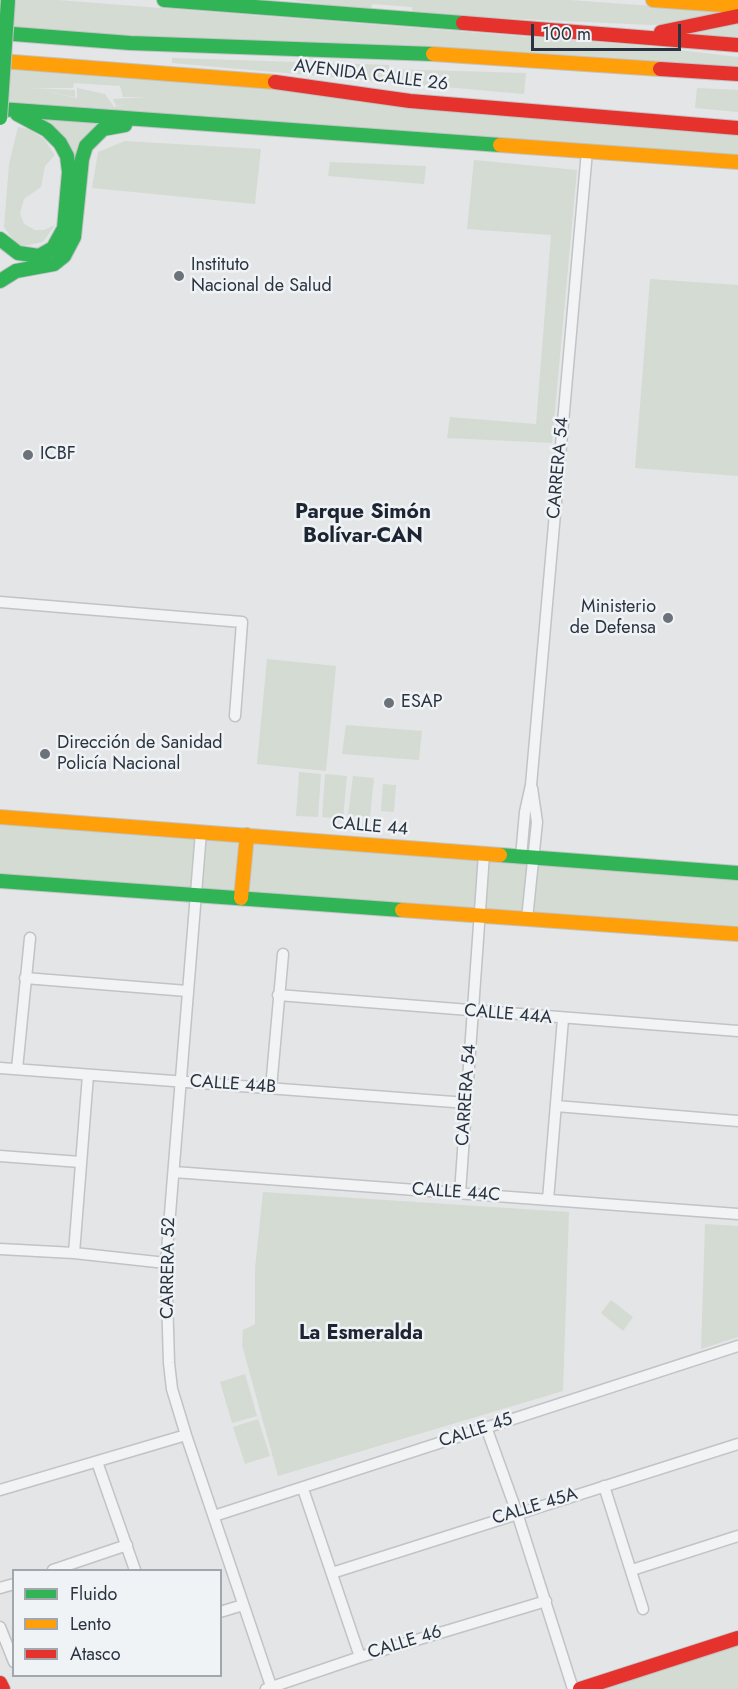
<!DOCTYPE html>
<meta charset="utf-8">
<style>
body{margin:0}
#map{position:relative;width:738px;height:1689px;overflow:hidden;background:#e3e5e7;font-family:Jost,sans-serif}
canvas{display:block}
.legend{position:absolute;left:12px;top:1569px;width:210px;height:108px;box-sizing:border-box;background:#f0f3f6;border:2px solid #a1a7ad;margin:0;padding:8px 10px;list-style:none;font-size:18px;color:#2a3440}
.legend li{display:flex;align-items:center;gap:12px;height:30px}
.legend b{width:30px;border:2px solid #a1a7ad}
.scale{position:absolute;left:531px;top:24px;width:150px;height:27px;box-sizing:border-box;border:3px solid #2a3440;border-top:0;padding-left:8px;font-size:18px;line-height:21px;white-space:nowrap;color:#2a3440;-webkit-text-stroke:4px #f0f3f6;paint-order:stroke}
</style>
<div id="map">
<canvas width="738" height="1689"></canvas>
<ul class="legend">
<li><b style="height:8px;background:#30b455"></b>Fluido</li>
<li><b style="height:8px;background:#ff9f0a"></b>Lento</li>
<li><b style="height:8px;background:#e5322d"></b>Atasco</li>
</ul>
<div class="scale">100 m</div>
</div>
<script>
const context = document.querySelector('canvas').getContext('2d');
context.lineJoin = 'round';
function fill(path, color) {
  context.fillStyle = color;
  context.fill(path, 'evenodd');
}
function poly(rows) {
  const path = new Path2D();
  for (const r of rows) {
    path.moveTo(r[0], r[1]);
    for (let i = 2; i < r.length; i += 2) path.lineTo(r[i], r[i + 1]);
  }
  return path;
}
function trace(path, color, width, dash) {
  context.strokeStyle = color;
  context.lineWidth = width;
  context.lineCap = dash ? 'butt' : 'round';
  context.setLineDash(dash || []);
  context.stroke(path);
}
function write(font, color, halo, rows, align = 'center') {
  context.font = font + ' Jost,sans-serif';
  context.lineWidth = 5;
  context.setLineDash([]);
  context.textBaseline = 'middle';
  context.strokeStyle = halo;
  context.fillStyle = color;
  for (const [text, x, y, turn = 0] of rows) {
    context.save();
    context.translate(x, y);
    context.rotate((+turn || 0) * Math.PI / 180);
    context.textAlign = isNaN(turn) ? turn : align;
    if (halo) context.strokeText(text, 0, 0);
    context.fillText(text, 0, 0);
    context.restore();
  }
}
fill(poly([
 [0,0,58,0,646,46,738,57,738,70,0,29],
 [293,0,570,0,734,12,692,23,651,25,412,14,412,7,372,4,371,12],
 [738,24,738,37,691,34],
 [172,58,389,65,389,69,526,73,524,94,172,63],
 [0,67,295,89,358,102,479,114,738,133,738,155,0,102],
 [74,83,120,86,123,97,147,97,113,99,116,106,132,102,114,107,105,94,77,88,77,98,43,91,75,97,75,90,30,88,73,88],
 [697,88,738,90,738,112,695,108],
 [43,118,102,123,76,163,64,136],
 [18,127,29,129,44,139,55,155,45,166,41,187,24,199,20,213,24,224,35,230,44,230,55,225,43,242,23,246,16,244,4,227,9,164],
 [125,141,261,149,255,204,92,188,98,152],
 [474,160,577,170,552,443,447,438,450,417,536,424,551,235,467,229],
 [330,162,426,166,424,184,328,176],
 [650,279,738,285,738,476,635,468],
 [267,659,336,666,326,771,257,764],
 [346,725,422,731,419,760,342,754],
 [299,772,321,774,318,817,296,816],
 [325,774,347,776,343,819,322,817],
 [353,776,374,778,370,817,348,815],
 [383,784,396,785,394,812,381,811],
 [0,824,738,878,738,926,0,874],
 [263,1192,569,1212,563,1391,278,1476,242,1345,243,1330,255,1324,255,1268],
 [705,1224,738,1226,738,1337,701,1349],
 [611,1300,633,1317,623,1331,601,1313],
 [245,1374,257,1416,232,1423,220,1382],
 [258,1419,270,1456,245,1464,233,1427],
 [738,1643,738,1689,598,1689]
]), '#d4dbd3');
const street = poly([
 [0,602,242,622,235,716],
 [201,832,166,1263,169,1363,172,1389,186,1435,272,1689],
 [521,857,525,812,531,785,587,151],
 [527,919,537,822,532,788],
 [25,978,187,991],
 [278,995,738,1031],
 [0,1068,467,1103],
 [17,1069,30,938],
 [271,1088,283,954],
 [556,1106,738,1121],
 [0,1156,80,1162],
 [174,1172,738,1214],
 [460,1193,484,854],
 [548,1200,563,1019],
 [0,1249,74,1253,166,1263],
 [74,1253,88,1075],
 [486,1427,517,1513,573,1689],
 [97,1462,135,1570],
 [604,1486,643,1609],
 [303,1489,360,1657],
 [0,1490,186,1435],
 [214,1516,738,1346],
 [53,1570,127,1545],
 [632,1570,738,1536],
 [332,1573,738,1444],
 [0,1588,14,1584],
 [220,1612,243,1605],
 [0,1627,14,1662],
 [266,1689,360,1657,546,1601]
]);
const fast = poly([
 [164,0,463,23],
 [0,33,130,43,433,54],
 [0,109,500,145],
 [0,239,18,253,39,256,53,248,64,228,69,172,67,156,60,143,47,130,17,114],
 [0,281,16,271,54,264,64,256,74,237,82,159,86,146,103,129,125,125],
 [500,855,738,873],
 [0,881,402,910]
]);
const slow = poly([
 [653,0,738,6],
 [433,54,660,69],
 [0,61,275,82],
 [500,145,738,162],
 [0,817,500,855],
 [241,898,247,835],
 [402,910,738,934]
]);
const jam = poly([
 [463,23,738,45],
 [661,32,738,16],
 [660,69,738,74],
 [275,82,410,101,738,128],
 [0,1683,3,1689],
 [580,1689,738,1638]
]);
trace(street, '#c1c3c5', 13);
trace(fast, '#c1c3c5', 16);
trace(slow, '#c1c3c5', 16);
trace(jam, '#c1c3c5', 16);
trace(street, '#f1f3f4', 10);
trace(fast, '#30b455', 14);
trace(slow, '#ff9f0a', 14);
trace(jam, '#e5322d', 14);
const fastBridge = poly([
 [0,118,8,0]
]);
trace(fastBridge, '#c1c3c5', 16, []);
trace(fastBridge, '#30b455', 14);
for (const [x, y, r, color] of [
 [179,276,6,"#6b727a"],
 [28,455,6,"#6b727a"],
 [668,618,6,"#6b727a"],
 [389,703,6,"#6b727a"],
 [45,754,6,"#6b727a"]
]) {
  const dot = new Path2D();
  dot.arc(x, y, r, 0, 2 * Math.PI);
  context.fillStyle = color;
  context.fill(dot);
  trace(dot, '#f0f3f6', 2);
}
write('18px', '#2a3440', '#f0f3f6', [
 ["AVENIDA CALLE 26",371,76,7],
 ["CARRERA 54",559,468,-85],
 ["CALLE 44",370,827,5],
 ["CALLE 44A",508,1015,5],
 ["CALLE 44B",233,1085,4],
 ["CARRERA 54",467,1095,-86],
 ["CALLE 44C",456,1193,4],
 ["CARRERA 52",169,1268,-89],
 ["CALLE 45",476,1431,-18],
 ["CALLE 45A",535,1507,-17],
 ["CALLE 46",405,1643,-17]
]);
write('18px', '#2a3440', '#f0f3f6', [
 ["Instituto",191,266],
 ["Nacional de Salud",191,287],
 ["ICBF",40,455],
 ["Ministerio",656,608,"right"],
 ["de Defensa",656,629,"right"],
 ["ESAP",401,703],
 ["Dirección de Sanidad",57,744],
 ["Policía Nacional",57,765]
], 'left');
write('bold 20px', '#1c2531', '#f0f3f6', [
 ["La Esmeralda",361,1334]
]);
write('bold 21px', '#1c2531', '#f0f3f6', [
 ["Parque Simón",363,513],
 ["Bolívar-CAN",363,537]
]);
</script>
